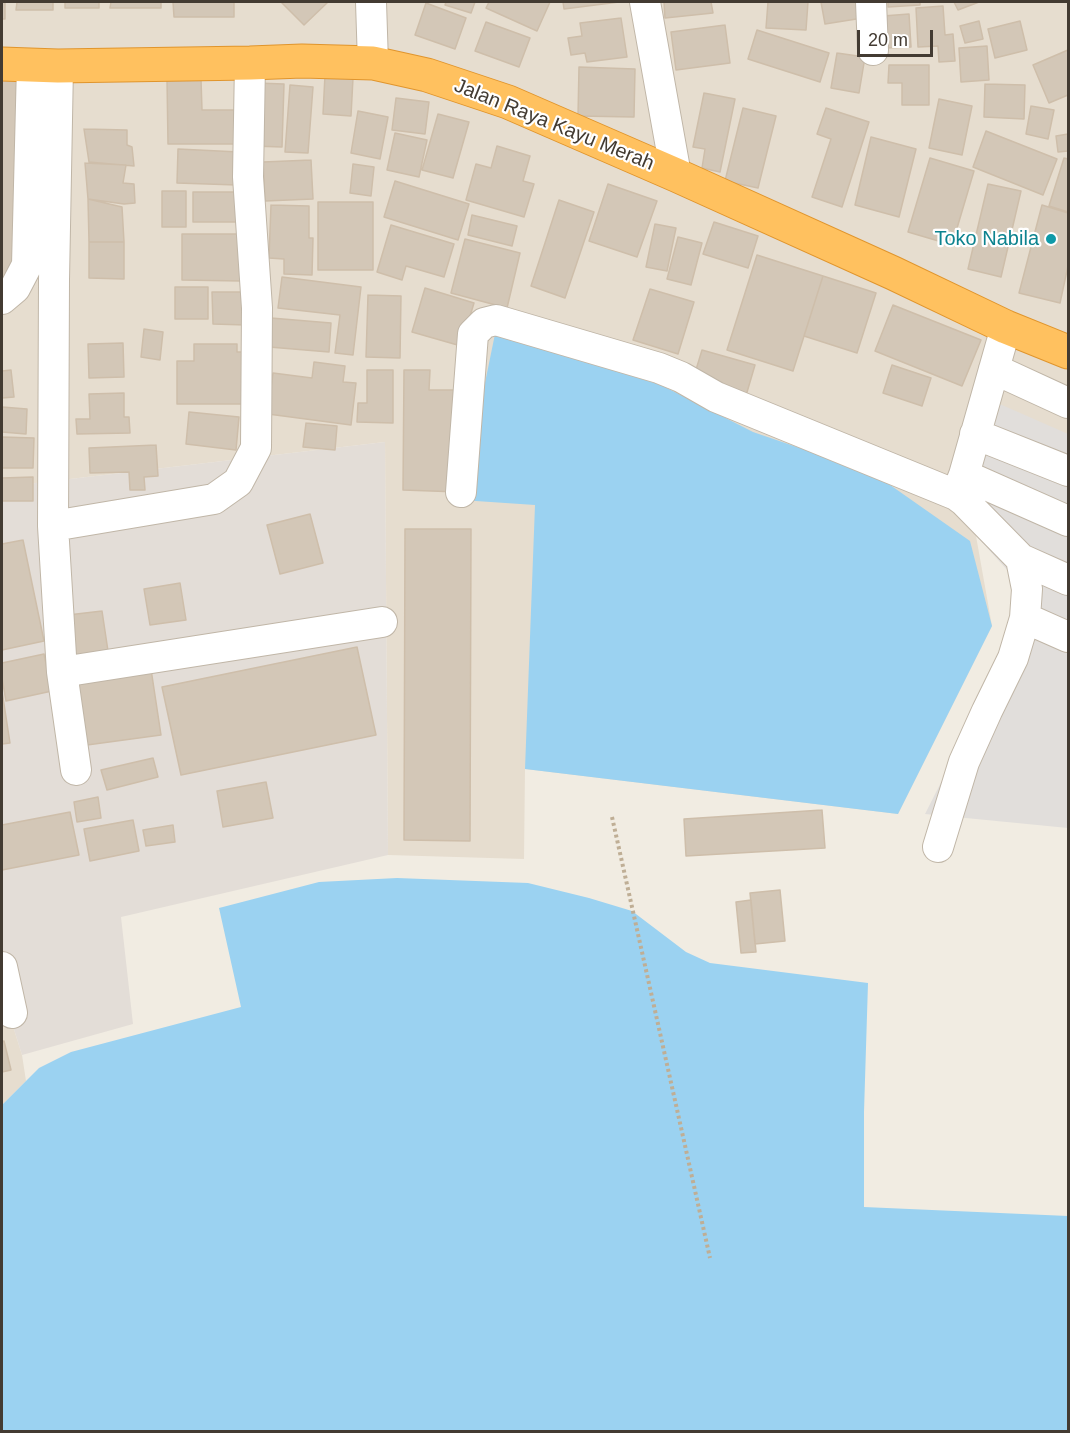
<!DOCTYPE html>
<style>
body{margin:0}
#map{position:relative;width:1070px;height:1433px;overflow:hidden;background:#f1ece2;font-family:Helvetica,sans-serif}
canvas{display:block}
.frame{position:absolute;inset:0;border:3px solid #433b32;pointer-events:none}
.scale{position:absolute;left:857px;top:30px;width:76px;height:27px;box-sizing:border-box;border:3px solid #433b32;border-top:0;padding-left:8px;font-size:18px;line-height:21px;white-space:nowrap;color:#433b32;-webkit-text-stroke:4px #fff;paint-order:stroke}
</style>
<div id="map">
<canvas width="1070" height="1433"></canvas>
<div class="frame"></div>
<div class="scale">20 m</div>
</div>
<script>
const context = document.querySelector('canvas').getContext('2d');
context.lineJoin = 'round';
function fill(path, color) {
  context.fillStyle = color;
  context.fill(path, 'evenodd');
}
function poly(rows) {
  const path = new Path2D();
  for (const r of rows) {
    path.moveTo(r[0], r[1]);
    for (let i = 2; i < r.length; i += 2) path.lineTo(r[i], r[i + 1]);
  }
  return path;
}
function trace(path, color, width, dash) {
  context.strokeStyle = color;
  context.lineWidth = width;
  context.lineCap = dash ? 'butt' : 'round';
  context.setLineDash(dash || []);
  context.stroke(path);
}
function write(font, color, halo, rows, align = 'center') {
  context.font = font + ' Helvetica,sans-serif';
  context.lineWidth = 4.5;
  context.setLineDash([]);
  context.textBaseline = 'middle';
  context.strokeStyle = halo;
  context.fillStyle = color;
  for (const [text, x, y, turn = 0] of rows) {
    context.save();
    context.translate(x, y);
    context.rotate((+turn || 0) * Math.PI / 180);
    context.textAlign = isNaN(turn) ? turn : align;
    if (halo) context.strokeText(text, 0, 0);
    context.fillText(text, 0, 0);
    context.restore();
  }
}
fill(poly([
 [2,2,1068,2,1068,584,976,536,992,626,898,814,525,769,524,859,388,855,385,442,2,487],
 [2,991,22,1055,26,1081,2,1105]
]), '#e6ddcf');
fill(poly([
 [385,442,388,855,121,917,133,1024,22,1055,2,991,2,487]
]), '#e3ddd7');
fill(poly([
 [977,394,1068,434,1068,828,925,814,1016,634,1009,572,940,496]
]), '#e1dedb');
fill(poly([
 [495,334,661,385,753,432,873,473,970,541,992,626,898,814,525,769,535,505,461,500],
 [397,878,528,883,589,898,632,911,686,952,710,963,868,983,864,1112,864,1207,1068,1216,1068,1431,2,1431,2,1105,39,1068,71,1052,241,1007,219,908,319,882]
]), '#9bd2f1');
const building = poly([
 [2,2,5,2,5,19,2,19,2,2],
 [17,2,53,2,53,10,16,10,17,2],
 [65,2,99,2,99,8,65,8,65,2],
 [111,2,161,2,161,8,110,8,111,2],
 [173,2,234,2,234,17,174,17,173,2],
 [281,2,328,2,304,25,281,2],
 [446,2,475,2,471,13,445,5,446,2],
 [489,2,550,2,537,31,486,8,489,2],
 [563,2,619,2,564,9,563,2],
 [664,2,711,2,713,13,665,18,664,2],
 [768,2,808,2,806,30,766,28,768,2],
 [821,2,866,2,869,17,825,24,821,2],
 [888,2,920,2,920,5,888,7,888,2],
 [954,2,979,2,958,10,954,2],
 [426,3,466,18,455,49,415,35,426,3],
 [943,6,945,35,953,34,955,61,939,62,938,46,918,47,916,8,943,6],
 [909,14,911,47,885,48,883,16,909,14],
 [621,18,627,57,587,62,585,53,571,55,568,38,582,36,580,23,621,18],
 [979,21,983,39,965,43,960,26,979,21],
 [1020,21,1027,50,995,58,988,29,1020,21],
 [486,22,530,38,519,67,475,51,486,22],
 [725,25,730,63,676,70,671,32,725,25],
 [757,30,829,53,820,82,748,59,757,30],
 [987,46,989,80,961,82,959,48,987,46],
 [1068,50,1068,95,1049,103,1033,65,1068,50],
 [837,53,865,57,859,93,831,88,837,53],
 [889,65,929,65,929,105,902,105,902,83,888,83,889,65],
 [579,67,635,69,634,117,578,116,579,67],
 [325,75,353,78,351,116,323,114,325,75],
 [2,77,22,78,15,263,2,280,2,77],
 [167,79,201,79,202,110,240,110,241,144,168,144,167,79],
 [256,83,284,84,282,147,253,146,256,83],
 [985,84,1025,85,1024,119,984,117,985,84],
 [290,85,313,87,308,153,285,152,290,85],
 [704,93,735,99,720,172,702,168,705,149,693,147,704,93],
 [396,98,429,102,425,134,392,130,396,98],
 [939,99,972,106,962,155,929,148,939,99],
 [1031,106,1054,110,1048,139,1026,134,1031,106],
 [743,108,776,116,758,188,725,181,743,108],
 [826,108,869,122,842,207,812,197,831,139,817,134,826,108],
 [358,111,388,117,380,159,351,153,358,111],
 [438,114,469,122,453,178,422,170,438,114],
 [84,129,127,130,127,145,132,147,134,166,89,162,84,129],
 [986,131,1057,159,1043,195,973,167,986,131],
 [395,133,427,140,419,177,387,170,395,133],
 [1068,134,1068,151,1058,152,1056,136,1068,134],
 [871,137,916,149,899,217,855,205,871,137],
 [497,146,530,156,523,181,534,184,524,217,466,200,476,164,491,168,497,146],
 [178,149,239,152,237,185,177,183,178,149],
 [930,158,974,171,952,245,908,232,930,158],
 [1064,158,1068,159,1068,212,1049,206,1064,158],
 [311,160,313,199,265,201,263,162,311,160],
 [85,163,126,165,123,183,134,184,135,203,124,204,88,199,85,163],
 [353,164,374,167,371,196,350,193,353,164],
 [395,181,469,204,458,240,384,217,395,181],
 [608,184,657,201,637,257,589,241,608,184],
 [988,184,1021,191,1001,277,968,269,988,184],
 [162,191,186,191,186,227,162,227,162,191],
 [193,192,241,192,241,222,193,222,193,192],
 [88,199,122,207,124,242,89,242,88,199],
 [559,200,594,212,565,298,531,286,559,200],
 [318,202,373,202,373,270,318,270,318,202],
 [271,205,309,206,309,238,313,238,312,275,284,274,284,259,269,258,271,205],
 [1042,205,1068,213,1068,266,1060,303,1019,293,1042,205],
 [472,215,517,226,512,246,468,235,472,215],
 [714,222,758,236,748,268,703,254,714,222],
 [655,224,676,228,667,271,646,267,655,224],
 [391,225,454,244,444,277,406,266,402,280,377,272,391,225],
 [182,234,241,234,241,281,182,280,182,234],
 [678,237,702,243,691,285,667,279,678,237],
 [465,239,520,253,507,308,451,293,465,239],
 [89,242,124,242,124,279,89,278,89,242],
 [757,255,823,276,793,371,727,350,757,255],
 [823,276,876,293,857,353,804,336,823,276],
 [282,277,361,287,353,355,335,353,340,315,278,308,282,277],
 [175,287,208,287,208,319,175,319,175,287],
 [425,288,474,303,461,346,412,332,425,288],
 [650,289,694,302,678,354,633,340,650,289],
 [212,292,245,292,246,325,213,324,212,292],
 [368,295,401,296,400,358,366,357,368,295],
 [893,305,981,340,962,386,875,351,893,305],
 [271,318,331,323,329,352,269,347,271,318],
 [144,329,163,332,160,360,141,357,144,329],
 [123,343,124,377,89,378,88,344,123,343],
 [194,344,237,344,237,352,250,352,243,404,177,404,177,361,194,361,194,344],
 [702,350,755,365,745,399,692,383,702,350],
 [314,362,345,366,343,382,356,383,351,425,268,414,273,373,312,378,314,362],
 [892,365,931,378,922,406,883,393,892,365],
 [11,370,14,397,2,398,2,371,11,370],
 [367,370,393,370,393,423,357,422,358,403,367,403,367,370],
 [404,370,430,370,429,390,460,390,459,492,403,490,404,370],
 [124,393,124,417,129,417,130,433,77,434,76,419,90,419,89,394,124,393],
 [2,407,27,409,26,434,2,432,2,407],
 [189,412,239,417,236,450,186,444,189,412],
 [306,423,337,426,335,450,303,447,306,423],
 [2,437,34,438,33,468,2,468,2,437],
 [156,445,158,476,144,477,145,490,130,490,129,472,90,473,89,448,156,445],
 [33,477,33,501,2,501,2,478,33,477],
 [310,514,323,563,280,574,267,525,310,514],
 [405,529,471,529,470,841,404,840,405,529],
 [23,540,44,641,2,650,2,544,23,540],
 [180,583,186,620,150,625,144,589,180,583],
 [102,611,108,651,73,656,68,615,102,611],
 [357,647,376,735,181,775,162,687,357,647],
 [44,654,52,691,6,701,2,678,2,663,44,654],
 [151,669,161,735,87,745,77,679,151,669],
 [2,691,10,743,2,744,2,691],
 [153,758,158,777,107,790,101,770,153,758],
 [266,782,273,818,223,827,217,791,266,782],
 [98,797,101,818,77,822,74,802,98,797],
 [822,810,825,848,686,856,684,819,822,810],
 [70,812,79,855,2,870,2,825,70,812],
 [133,820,139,851,90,861,84,829,133,820],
 [173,825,175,842,146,846,143,830,173,825],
 [780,890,785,941,755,944,750,893,780,890],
 [751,900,756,952,741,953,736,902,751,900],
 [4,1041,11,1070,2,1072,2,1042,4,1041]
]);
fill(building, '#d3c7b7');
trace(building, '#cebeaa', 1.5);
const minor = poly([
 [371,2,373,63],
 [645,2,676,175],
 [871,2,873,50],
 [58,66,54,280,53,526,62,672,76,770],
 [2,299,15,288,27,265,32,65],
 [994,369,1068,403],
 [975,434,1068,471],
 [964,475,1068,521],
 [461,492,473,334,484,323,496,320,659,368,681,377,716,397,956,495,964,475,1006,327],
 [53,526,214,499,238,482,256,448,257,308,248,177,250,63],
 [1021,559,1068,580],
 [1025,618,1068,637],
 [62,672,382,622],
 [938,847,964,762,987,711,1013,658,1025,618,1027,589,1021,559,964,501,956,495],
 [2,967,12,1013]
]);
const highway = poly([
 [2,64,58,66,250,63,302,61,373,63,427,75,508,102,676,175,893,273,1006,327,1068,352]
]);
trace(minor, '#c0b6a7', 32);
trace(highway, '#e0952d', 35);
trace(poly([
 [612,817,710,1258]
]), '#bfae95', 4, [3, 3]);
trace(minor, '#fff', 30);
trace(highway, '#ffc15f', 33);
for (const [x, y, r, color] of [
 [1051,239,6,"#0f9aa8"]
]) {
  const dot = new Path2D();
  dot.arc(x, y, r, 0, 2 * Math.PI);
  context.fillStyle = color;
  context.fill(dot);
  trace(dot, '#fff', 2);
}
write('20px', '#433b32', '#fff', [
 ["Jalan Raya Kayu Merah",554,125,22]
]);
write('20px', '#0d838f', '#fff', [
 ["Toko Nabila",1039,239]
], 'right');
</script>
